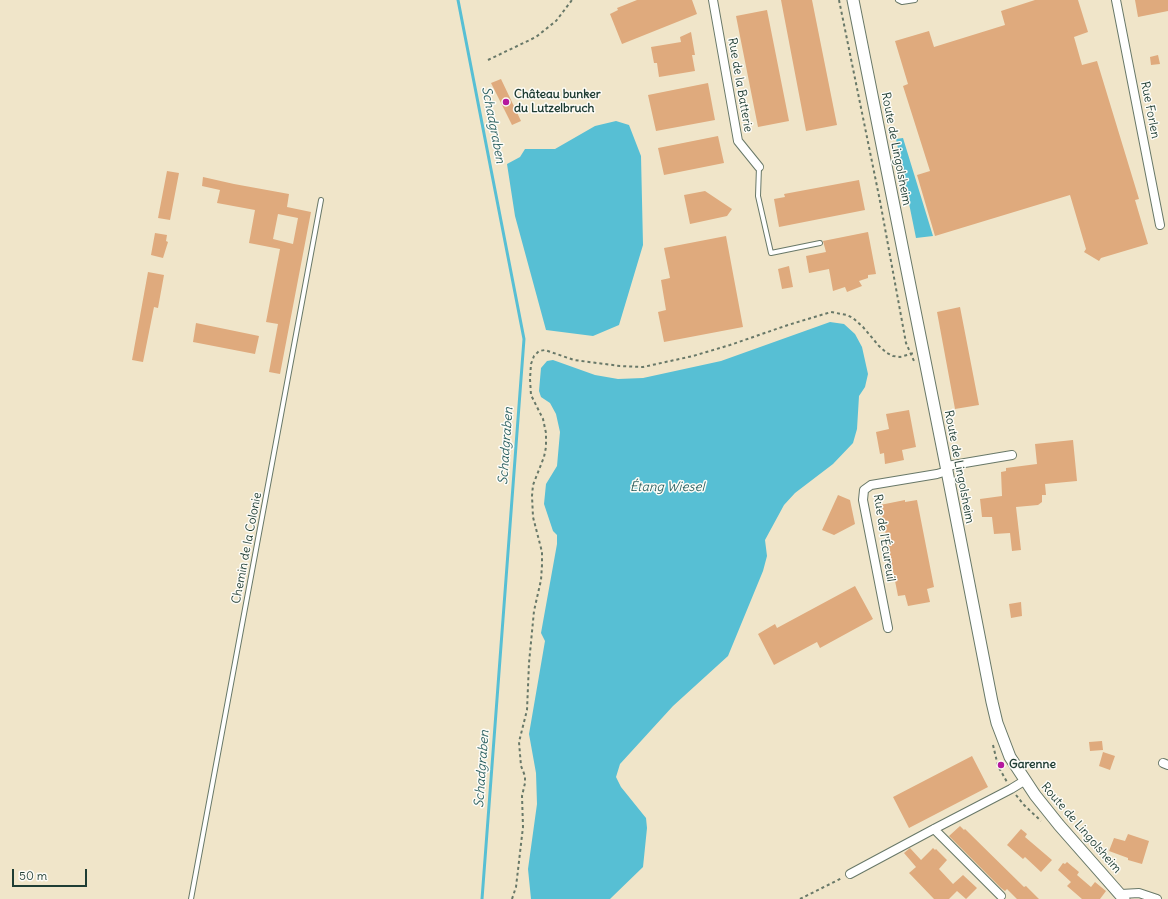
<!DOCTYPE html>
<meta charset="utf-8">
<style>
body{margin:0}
#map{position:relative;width:1168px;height:899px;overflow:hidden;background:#f0e5c9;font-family:Delius,sans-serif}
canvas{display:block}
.scale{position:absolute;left:12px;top:869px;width:75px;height:18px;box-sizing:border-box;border:2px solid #1f3d34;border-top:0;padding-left:5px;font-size:12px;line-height:14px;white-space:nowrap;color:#1f3d34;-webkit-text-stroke:3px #fdfcf7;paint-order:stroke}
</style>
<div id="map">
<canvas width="1168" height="899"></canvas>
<div class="scale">50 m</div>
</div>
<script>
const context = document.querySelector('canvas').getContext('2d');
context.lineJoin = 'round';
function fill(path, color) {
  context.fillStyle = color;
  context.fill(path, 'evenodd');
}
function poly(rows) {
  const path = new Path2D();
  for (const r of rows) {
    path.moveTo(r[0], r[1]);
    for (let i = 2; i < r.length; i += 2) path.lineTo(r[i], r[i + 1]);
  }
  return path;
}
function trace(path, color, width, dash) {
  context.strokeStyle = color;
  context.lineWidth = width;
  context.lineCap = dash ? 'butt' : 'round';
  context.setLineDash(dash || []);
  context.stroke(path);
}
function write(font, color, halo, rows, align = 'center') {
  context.font = font + ' Delius,sans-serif';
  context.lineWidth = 3;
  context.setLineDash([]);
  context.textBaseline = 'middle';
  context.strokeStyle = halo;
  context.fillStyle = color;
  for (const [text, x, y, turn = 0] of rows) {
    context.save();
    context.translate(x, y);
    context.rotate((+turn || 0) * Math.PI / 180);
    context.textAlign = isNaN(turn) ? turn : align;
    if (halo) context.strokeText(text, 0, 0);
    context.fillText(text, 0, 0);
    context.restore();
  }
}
fill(poly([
 [616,121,629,125,641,156,643,245,619,325,593,336,546,330,515,216,507,164,520,157,525,149,555,149,595,126],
 [903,138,933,236,916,238,896,139],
 [830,322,844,324,855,334,862,347,868,374,865,387,859,396,857,429,853,443,833,464,795,493,784,505,765,540,767,556,763,571,728,656,673,706,620,764,616,777,621,787,646,818,647,828,643,867,610,899,531,899,528,869,537,804,536,773,529,734,545,641,541,633,557,544,557,535,553,531,544,504,546,484,557,466,560,432,556,414,550,403,541,397,539,391,541,368,547,361,553,360,595,375,618,379,643,378,721,361]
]), '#57bfd4');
trace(poly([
 [458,0,524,339,482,899]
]), '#57bfd4', 3);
fill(poly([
 [637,0,692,0,697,14,622,44,610,14,618,10,617,8],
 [781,0,812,0,837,125,806,131],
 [1035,0,1078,0,1088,32,1074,37,1082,65,1097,61,1139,199,1135,200,1148,244,1101,258,1099,261,1084,252,1086,249,1070,195,935,236,917,175,930,171,903,86,908,84,895,41,929,31,934,47,1005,25,1001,11],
 [1135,0,1168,0,1168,11,1138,17],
 [767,10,789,121,758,127,736,16],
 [691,32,695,55,692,55,695,71,659,77,657,63,654,63,651,47,681,42,680,37],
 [1158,55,1160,64,1151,65,1150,57],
 [501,79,521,121,512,125,491,83],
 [708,83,715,120,656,131,648,95],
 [718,136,724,163,664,175,658,148],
 [167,171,179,173,170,220,158,218],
 [203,177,234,184,289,194,287,207,311,212,280,374,269,372,278,324,266,322,280,249,249,243,255,210,217,203,220,190,202,186],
 [278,214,298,218,293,244,273,239],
 [859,180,865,210,779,227,774,199,785,197,784,194],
 [705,191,732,209,727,216,690,224,684,195],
 [868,232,876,274,868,275,868,278,859,281,862,286,847,292,845,287,833,291,829,269,809,273,806,256,826,252,823,241],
 [155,233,167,235,166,241,168,242,163,258,151,255],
 [726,236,743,327,664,342,658,312,666,310,661,280,670,278,664,248],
 [789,266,793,287,782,289,778,269],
 [148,272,164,275,158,308,154,307,143,362,132,360],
 [960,307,979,405,955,409,937,312],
 [196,323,259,336,255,354,193,342],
 [909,410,916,447,902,450,904,460,885,464,884,453,880,454,876,432,889,429,886,414],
 [1073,440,1077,481,1045,484,1046,495,1042,495,1042,502,1038,505,1016,507,1021,550,1012,551,1010,533,994,534,992,517,982,517,980,499,1002,496,1001,472,1006,471,1006,468,1037,464,1035,444],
 [838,495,850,500,855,524,834,535,822,530],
 [905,500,905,502,917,500,934,587,927,589,930,602,908,606,905,595,898,596,880,505],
 [855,586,873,619,820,648,817,642,774,665,758,634,775,624,777,628],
 [1021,602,1022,616,1011,618,1009,604],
 [1102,741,1103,750,1090,751,1089,742],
 [1103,752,1115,756,1110,770,1099,766],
 [972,756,988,787,909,828,893,797],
 [960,826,964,830,965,829,1024,887,1026,886,1039,899,1017,899,1007,889,1005,891,1001,888,949,836],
 [1021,829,1027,834,1025,837,1052,860,1041,872,1025,857,1023,859,1007,845],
 [1128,834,1149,841,1142,864,1128,860,1128,858,1109,851,1114,838,1125,841],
 [910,848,921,860,933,848,935,850,936,849,947,860,939,869,953,884,963,875,977,888,966,899,957,891,949,899,934,899,909,873,916,867,904,853],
 [1067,862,1079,872,1077,875,1091,887,1095,882,1106,891,1100,899,1082,899,1067,886,1071,882,1058,870,1063,863,1065,864]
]), '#dfaa7d');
const lane = poly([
 [898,0,902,2,915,0],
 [759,167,758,196,771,253,820,243],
 [191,899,321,200]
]);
const street = poly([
 [713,0,738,141,759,167],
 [1116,0,1160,225],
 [947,466,1012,455],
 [888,628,863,500,864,490,871,485,937,474,947,471],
 [1163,763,1168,765],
 [934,829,1001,896],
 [850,874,934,829,1011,789,1024,781],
 [1121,894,1139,893,1157,899]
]);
const secondary = poly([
 [853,0,947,471,992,702,997,723,1010,757,1035,795,1059,825,1124,899]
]);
trace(lane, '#687868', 6);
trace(street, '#687868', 10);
trace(secondary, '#687868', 13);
trace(poly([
 [839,0,880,201,906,343,914,361],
 [488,60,536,37,556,21,572,0],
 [993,745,998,766,1007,782],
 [1016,795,1024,805,1041,821],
 [512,899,516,887,523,827,522,796,525,783,525,776,521,766,519,742,527,710,529,663,534,611,541,580,542,565,542,552,533,517,532,496,533,485,544,457,546,447,546,433,543,419,531,395,530,379,531,364,534,356,539,351,545,350,574,360,620,366,643,367,693,356,730,345,788,325,831,312,847,315,853,318,863,327,879,346,887,353,893,356,900,357,914,353],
 [800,899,842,878]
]), '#687868', 2, [3, 3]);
trace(lane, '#fff', 4);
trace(street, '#fff', 8);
trace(secondary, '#fff', 11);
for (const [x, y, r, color] of [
 [506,102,4,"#b5179e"],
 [1001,765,4,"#b5179e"]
]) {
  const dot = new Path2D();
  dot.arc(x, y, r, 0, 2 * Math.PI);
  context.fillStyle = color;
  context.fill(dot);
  trace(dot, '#fdfcf7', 1.5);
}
write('12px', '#1f3d34', '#fdfcf7', [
 ["Rue de la Batterie",740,85,80],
 ["Rue Forlen",1150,110,79],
 ["Route de Lingolsheim",896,149,79],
 ["Route de Lingolsheim",959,467,79],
 ["Rue de l'Écureuil",884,538,81],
 ["Chemin de la Colonie",247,548,-79],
 ["Route de Lingolsheim",1081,828,49]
]);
write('bold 12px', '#1f3d34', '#fdfcf7', [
 ["Château bunker",514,95],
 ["du Lutzelbruch",514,109],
 ["Garenne",1009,765]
], 'left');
write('italic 13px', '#306464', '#fdfcf7', [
 ["Schadgraben",493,125,79],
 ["Schadgraben",506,446,-86],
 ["Étang Wiesel",667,487],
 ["Schadgraben",482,769,-86]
]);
</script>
